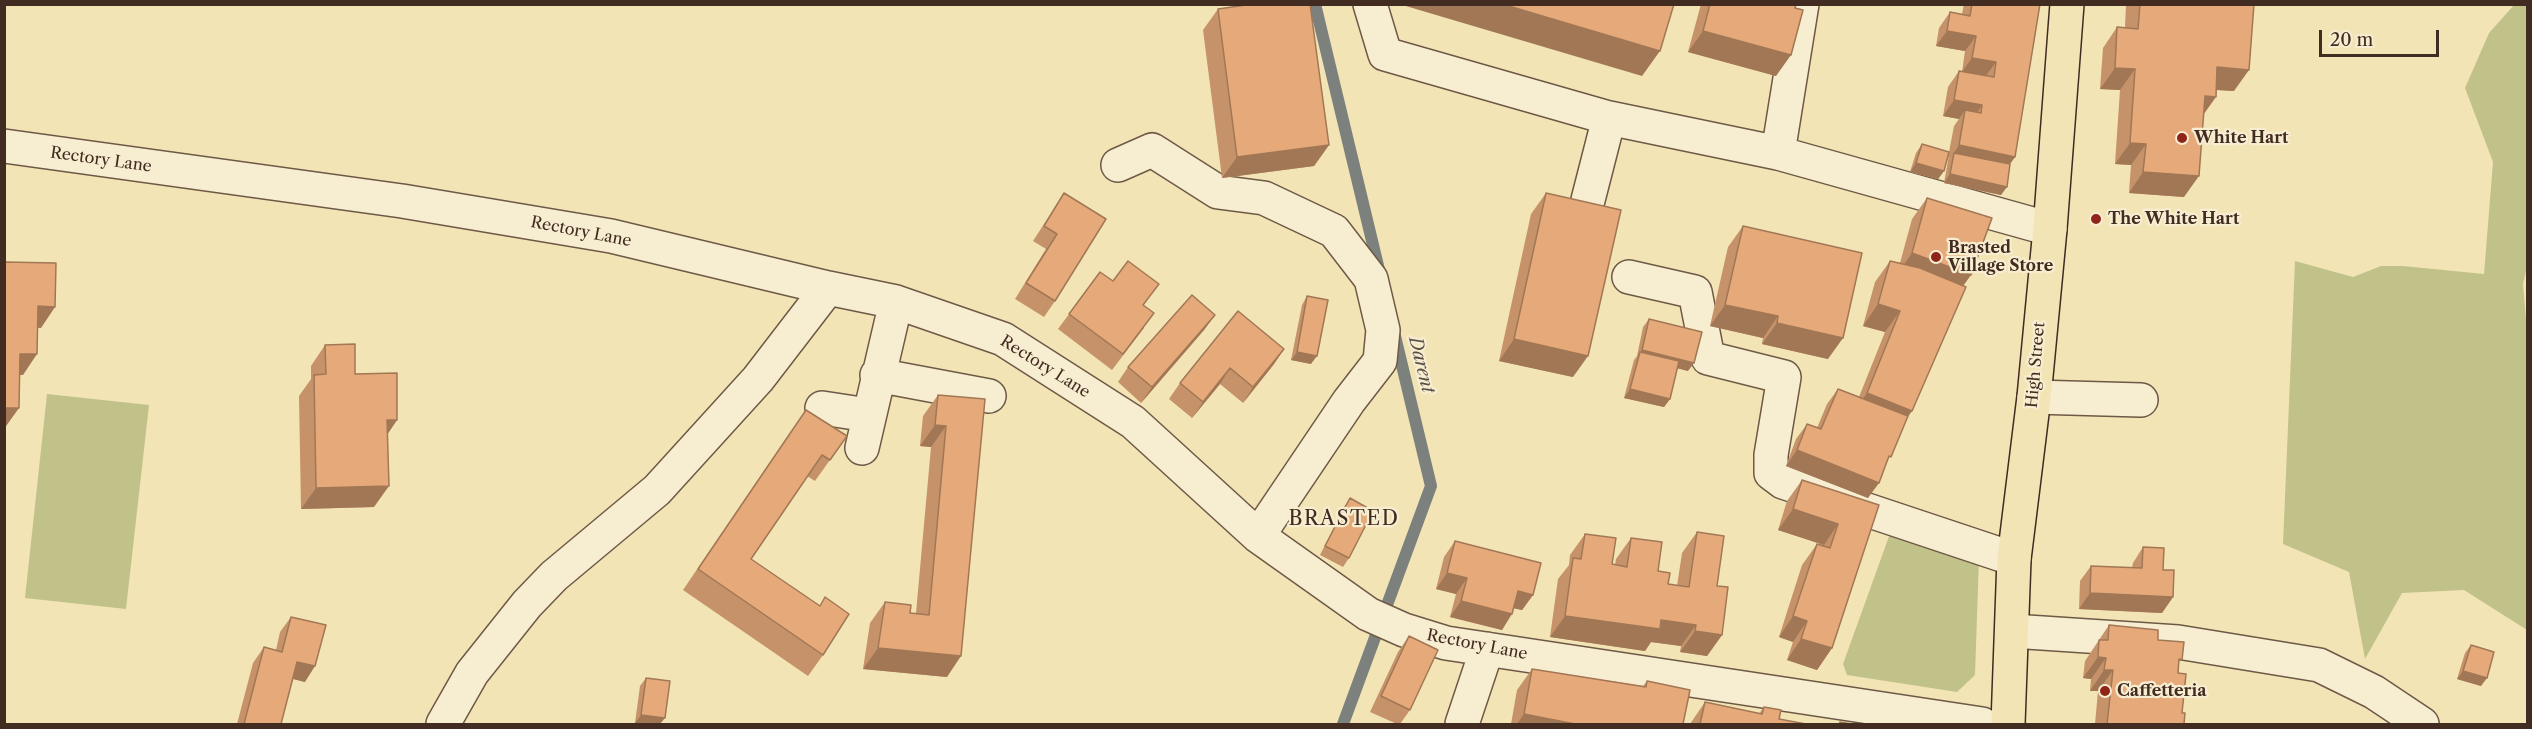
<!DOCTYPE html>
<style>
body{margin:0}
#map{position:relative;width:2532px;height:729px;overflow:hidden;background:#f3e4b6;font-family:"Libre Caslon Text",serif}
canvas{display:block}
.frame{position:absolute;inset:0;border:6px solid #422b21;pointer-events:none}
.scale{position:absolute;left:2319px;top:30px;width:120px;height:27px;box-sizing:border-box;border:3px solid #422b21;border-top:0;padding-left:8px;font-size:18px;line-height:21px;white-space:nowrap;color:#422b21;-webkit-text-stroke:4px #f7edd0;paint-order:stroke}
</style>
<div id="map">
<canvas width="2532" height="729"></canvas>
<div class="frame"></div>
<div class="scale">20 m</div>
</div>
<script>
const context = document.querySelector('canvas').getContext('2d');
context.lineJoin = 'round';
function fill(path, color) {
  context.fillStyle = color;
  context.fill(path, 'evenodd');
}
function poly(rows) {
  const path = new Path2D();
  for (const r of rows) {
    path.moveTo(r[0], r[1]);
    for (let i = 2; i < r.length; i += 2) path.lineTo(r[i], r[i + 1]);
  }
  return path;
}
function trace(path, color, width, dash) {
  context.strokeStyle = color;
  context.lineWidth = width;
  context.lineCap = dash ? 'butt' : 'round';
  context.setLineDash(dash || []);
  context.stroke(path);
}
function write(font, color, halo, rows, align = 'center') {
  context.font = font + ' "Libre Caslon Text",serif';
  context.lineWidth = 4.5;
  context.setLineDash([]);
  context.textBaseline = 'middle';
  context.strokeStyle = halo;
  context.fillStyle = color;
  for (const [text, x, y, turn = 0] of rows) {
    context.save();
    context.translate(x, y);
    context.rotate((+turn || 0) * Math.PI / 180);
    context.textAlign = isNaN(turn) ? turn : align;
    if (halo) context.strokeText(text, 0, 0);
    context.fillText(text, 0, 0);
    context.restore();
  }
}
fill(poly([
 [2514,5,2528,5,2528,262,2523,284,2528,343,2527,630,2464,590,2402,593,2365,659,2349,572,2283,544,2295,261,2353,277,2381,266,2403,266,2484,274,2493,162,2465,88,2489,33],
 [47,394,149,405,126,609,25,598],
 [1892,528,1979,558,1975,675,1957,692,1847,675,1843,664]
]), '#c0c28a');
trace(poly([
 [1315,4,1380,274],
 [1343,724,1431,486,1394,332]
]), '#7c817d', 12);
const minor = poly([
 [1370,4,1385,54,1609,118,1778,153,2050,229],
 [4,146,402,201,611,236,828,288,896,302,1003,339,1133,422,1258,536,1368,614,1404,630,1446,643,1982,724],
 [1778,153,1802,4],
 [1118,165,1152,150,1218,192,1264,198,1334,231,1371,279,1383,330,1380,361,1349,401,1258,536],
 [1588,200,1609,118],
 [1629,277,1695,292,1708,358,1784,377,1771,455,1771,473,1783,482,2014,559],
 [877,375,989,396],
 [2034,397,2141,400],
 [822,408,868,415],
 [862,448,896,302],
 [2012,631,2178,642,2319,665,2374,692,2422,724],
 [443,724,472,673,527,604,554,576,657,490,758,379,828,288],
 [1462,724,1487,649]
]);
const major = poly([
 [2008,724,2014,559,2034,397,2050,229,2067,4]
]);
trace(minor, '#6e5946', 36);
trace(major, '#422b21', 36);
trace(minor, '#f7edd0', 33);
trace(major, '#f3e4b6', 33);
fill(poly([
 [1701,4,1796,4,1776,76,1688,52],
 [1964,4,2040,4,2015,157,2010,164,2001,195,1944,183,1949,155,1944,171,1938,179,1910,172,1916,153,1922,144,1949,152,1954,126,1959,119,1943,116,1948,87,1959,71,1962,72,1965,51,1936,46,1939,28,1950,12,1962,14],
 [2126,4,2254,4,2234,91,2216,90,2204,113,2184,197,2129,193,2131,165,2115,164,2120,90,2100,89,2103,48,2117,27,2125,27],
 [1218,9,1329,145,1314,166,1222,178,1203,30],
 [1064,193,1055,301,1044,317,1015,299,1046,249,1033,241],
 [1546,193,1573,377,1499,361,1531,214],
 [1927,198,1963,286,1912,411,1908,416,1886,464,1868,498,1786,466,1796,439,1807,424,1817,428,1827,404,1838,389,1859,397,1885,332,1863,326,1875,282,1890,261,1900,263,1912,219],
 [1743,226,1828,359,1762,344,1763,338,1710,326,1728,247],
 [1100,272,1144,305,1144,328,1112,370,1058,329],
 [1307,296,1311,364,1291,360,1302,305],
 [1215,315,1204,330,1141,403,1118,382,1128,367],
 [1649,319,1688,371,1677,368,1670,399,1664,407,1624,398,1634,360,1637,356,1643,327],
 [325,345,397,420,387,434,374,507,301,509,299,396,311,379,311,366],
 [1284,349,1274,364,1243,403,1220,384,1192,418,1169,399,1180,383],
 [938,395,985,399,947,677,863,669,870,623,885,602,910,613,916,613,931,447,920,446,923,416],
 [791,431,847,436,815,481,807,476,751,559,823,655,808,676,683,590],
 [1802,480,1879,505,1832,648,1817,670,1787,660,1793,642,1779,637,1802,565,1817,544,1824,545,1778,530,1787,501],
 [1350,498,1349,558,1343,567,1320,555,1344,507],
 [1697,532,1717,586,1722,635,1707,656,1680,652,1681,646,1651,642,1645,651,1550,637,1558,579,1569,565,1570,555,1585,534,1612,564,1615,565,1616,559,1631,538,1668,584,1677,586,1682,553],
 [1455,541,1533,595,1522,610,1514,608,1502,630,1450,617,1456,594,1436,589,1444,557],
 [2143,547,2163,570,2173,597,2162,613,2079,609,2080,581,2091,566,2132,568,2133,563],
 [291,617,305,682,293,679,281,724,237,724,253,663,264,647,276,650,280,632],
 [2109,625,2158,640,2178,666,2178,673,2184,724,2095,724,2098,691,2090,691,2091,679,2083,678,2085,661],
 [1409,636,1410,710,1400,724,1397,724,1370,712,1398,652],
 [2471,645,2481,686,2457,679,2465,653],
 [1532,669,1643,686,1647,681,1683,724,1511,724,1517,690],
 [646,678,660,724,645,724,635,723,640,686],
 [1705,702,1759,714,1764,707,1779,719,1806,724,1690,724]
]), '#c69269');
fill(poly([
 [1399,4,1502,4,1660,51,1642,76],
 [1703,31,1791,55,1776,76,1688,52],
 [1947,31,1976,36,1965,51,1936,46],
 [1972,58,1996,62,1985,77,1961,73],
 [2217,67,2249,70,2234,91,2202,89],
 [2115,68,2135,69,2120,90,2100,89],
 [2205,96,2216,97,2201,118],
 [1954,100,1982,105,1972,121,1965,110,1959,119,1943,116],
 [2130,143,2146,144,2131,165,2115,164],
 [1329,145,1314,166,1222,178,1237,157],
 [1959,145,2015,157,2004,172,1954,153],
 [1916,163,1944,171,1938,179,1910,172],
 [2143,172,2199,176,2184,197,2129,193],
 [1950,174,2007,187,2001,195,1944,183],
 [1912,253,1971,275,1956,296,1897,274],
 [1878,304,1900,311,1885,332,1863,326],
 [1725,305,1778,316,1763,338,1710,326],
 [38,306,55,307,41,328,24,327],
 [1215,315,1204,330,1141,403,1152,387],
 [1777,323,1843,338,1828,359,1762,344],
 [1514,339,1588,356,1573,377,1499,361],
 [1284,349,1274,364,1243,403,1253,387],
 [1642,350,1694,363,1688,371,1638,358,1639,354],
 [1297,352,1317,356,1311,364,1291,360],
 [20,354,37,354,23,375,5,375],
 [1230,368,1220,384,1192,418,1203,402],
 [1630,389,1670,399,1664,407,1624,398],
 [1867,393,1912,411,1897,432,1852,414],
 [4,408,19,408,4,429],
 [387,420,397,420,383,441],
 [935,425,946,426,931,447,920,446],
 [1797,450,1879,483,1868,498,1786,466],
 [389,486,374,507,301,509,316,488],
 [1793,509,1838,524,1824,545,1778,530],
 [1447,573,1467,578,1456,594,1436,589],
 [1518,591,1533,595,1522,610,1507,607],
 [2090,593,2173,597,2162,613,2079,609],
 [1461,601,1512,614,1502,630,1450,617],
 [1565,616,1661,620,1696,625,1681,646,1651,642,1645,651,1550,637],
 [1793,616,1807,621,1793,642,1779,637],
 [1695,631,1722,635,1707,656,1680,652],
 [1801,639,1832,648,1817,670,1787,660],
 [878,648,961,656,947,677,863,669],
 [2098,657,2106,658,2091,679,2083,678],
 [297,662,315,666,305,682,286,677],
 [2104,670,2113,670,2098,691,2090,691],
 [2463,671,2487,678,2481,686,2457,679],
 [1524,714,1575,724,1517,724],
 [641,715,665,718,660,724,645,724,635,723]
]), '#a17755');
const building = poly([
 [1253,4,1310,4,1329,145,1237,157,1218,9,1253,4],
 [1502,4,1674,4,1660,51,1502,4],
 [1710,4,1796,4,1795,8,1803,10,1791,55,1703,31,1710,4],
 [1972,4,2040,4,2015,157,1959,145,1965,110,1981,113,1982,105,1954,100,1959,71,1994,77,1996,62,1972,58,1976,36,1947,31,1950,12,1970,16,1972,4],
 [2140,4,2254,4,2249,70,2217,67,2216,97,2205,96,2199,176,2143,172,2146,144,2130,143,2135,69,2115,68,2117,27,2138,29,2140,4],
 [1922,144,1949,152,1944,171,1916,163,1922,144],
 [1954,153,2010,164,2007,187,1950,174,1954,153],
 [1064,193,1106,219,1055,301,1026,283,1057,234,1044,226,1064,193],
 [1546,193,1621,210,1588,356,1514,339,1546,193],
 [1927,198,1992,218,1971,275,1912,253,1927,198],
 [1743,226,1862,253,1843,338,1777,323,1778,316,1725,305,1743,226],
 [1128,261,1159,284,1143,305,1154,313,1123,354,1069,314,1100,272,1113,281,1128,261],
 [1890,261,1920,268,1966,287,1912,411,1867,393,1900,311,1878,304,1890,261],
 [4,262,56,263,55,307,38,306,37,354,20,354,19,408,4,408,4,262],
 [1192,295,1215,315,1152,387,1128,367,1192,295],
 [1307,296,1328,300,1317,356,1297,352,1307,296],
 [1238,311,1284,349,1253,387,1230,368,1203,402,1180,383,1238,311],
 [1649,319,1702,332,1694,363,1642,350,1649,319],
 [355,344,355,374,397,373,397,420,387,420,389,486,316,488,314,375,326,374,325,345,355,344],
 [1640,352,1679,361,1670,399,1630,389,1640,352],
 [1838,389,1908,416,1891,457,1889,456,1879,483,1797,450,1807,424,1821,429,1838,389],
 [938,395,985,399,961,656,878,648,885,602,911,605,910,613,929,615,946,426,935,425,938,395],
 [806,410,847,436,830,460,822,455,751,559,820,606,825,597,849,614,823,655,698,569,806,410],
 [1802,480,1879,505,1832,648,1801,639,1807,621,1793,616,1817,544,1830,548,1838,524,1793,509,1802,480],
 [1350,498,1373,511,1349,558,1325,546,1350,498],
 [1697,532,1724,536,1717,586,1728,587,1722,635,1695,631,1696,625,1661,620,1660,629,1565,616,1573,558,1581,559,1585,534,1616,538,1612,564,1627,567,1631,538,1662,542,1658,571,1670,573,1668,584,1689,587,1697,532],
 [1455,541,1541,563,1533,595,1518,591,1512,614,1461,601,1467,578,1447,573,1455,541],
 [2143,547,2164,548,2163,570,2174,570,2173,597,2090,593,2091,566,2142,568,2143,547],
 [291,617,326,625,315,666,297,662,281,724,244,724,264,647,282,652,291,617],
 [2109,625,2158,630,2158,640,2184,642,2182,660,2179,659,2178,673,2186,674,2182,713,2185,713,2184,724,2107,724,2113,670,2104,670,2106,658,2098,657,2099,640,2108,640,2109,625],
 [1409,636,1438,650,1410,710,1381,696,1409,636],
 [2471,645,2494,652,2487,678,2463,671,2471,645],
 [1532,669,1646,687,1647,681,1690,690,1683,724,1575,724,1524,714,1532,669],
 [646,678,670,681,665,718,641,715,646,678],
 [1705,702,1762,714,1764,707,1781,710,1779,719,1806,724,1700,724,1705,702],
 [1840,722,1851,724,1839,724,1840,722]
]);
fill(building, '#e6aa7a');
trace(building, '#a17755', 1.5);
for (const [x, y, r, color] of [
 [2182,138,6,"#8f2418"],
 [2096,219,6,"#8f2418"],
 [1936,257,6,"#8f2418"],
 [2105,691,6,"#8f2418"]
]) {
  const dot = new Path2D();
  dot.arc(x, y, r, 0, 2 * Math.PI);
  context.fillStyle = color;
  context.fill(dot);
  trace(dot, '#f7edd0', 2);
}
write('bold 16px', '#422b21', '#f7edd0', [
 ["White Hart",2194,138],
 ["The White Hart",2108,219],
 ["Brasted",1948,248],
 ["Village Store",1948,266],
 ["Caffetteria",2117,691]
], 'left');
write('16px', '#422b21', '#f7edd0', [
 ["Rectory Lane",101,160,8],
 ["Rectory Lane",581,232,11],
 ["High Street",2036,365,-85],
 ["Rectory Lane",1045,367,32],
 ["Rectory Lane",1477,645,11]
]);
write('italic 18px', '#5a4f47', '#f7edd0', [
 ["Darent",1421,365,76]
]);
context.letterSpacing = '1.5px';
write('20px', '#422b21', '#f7edd0', [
 ["BRASTED",1344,519]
]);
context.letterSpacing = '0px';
</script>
